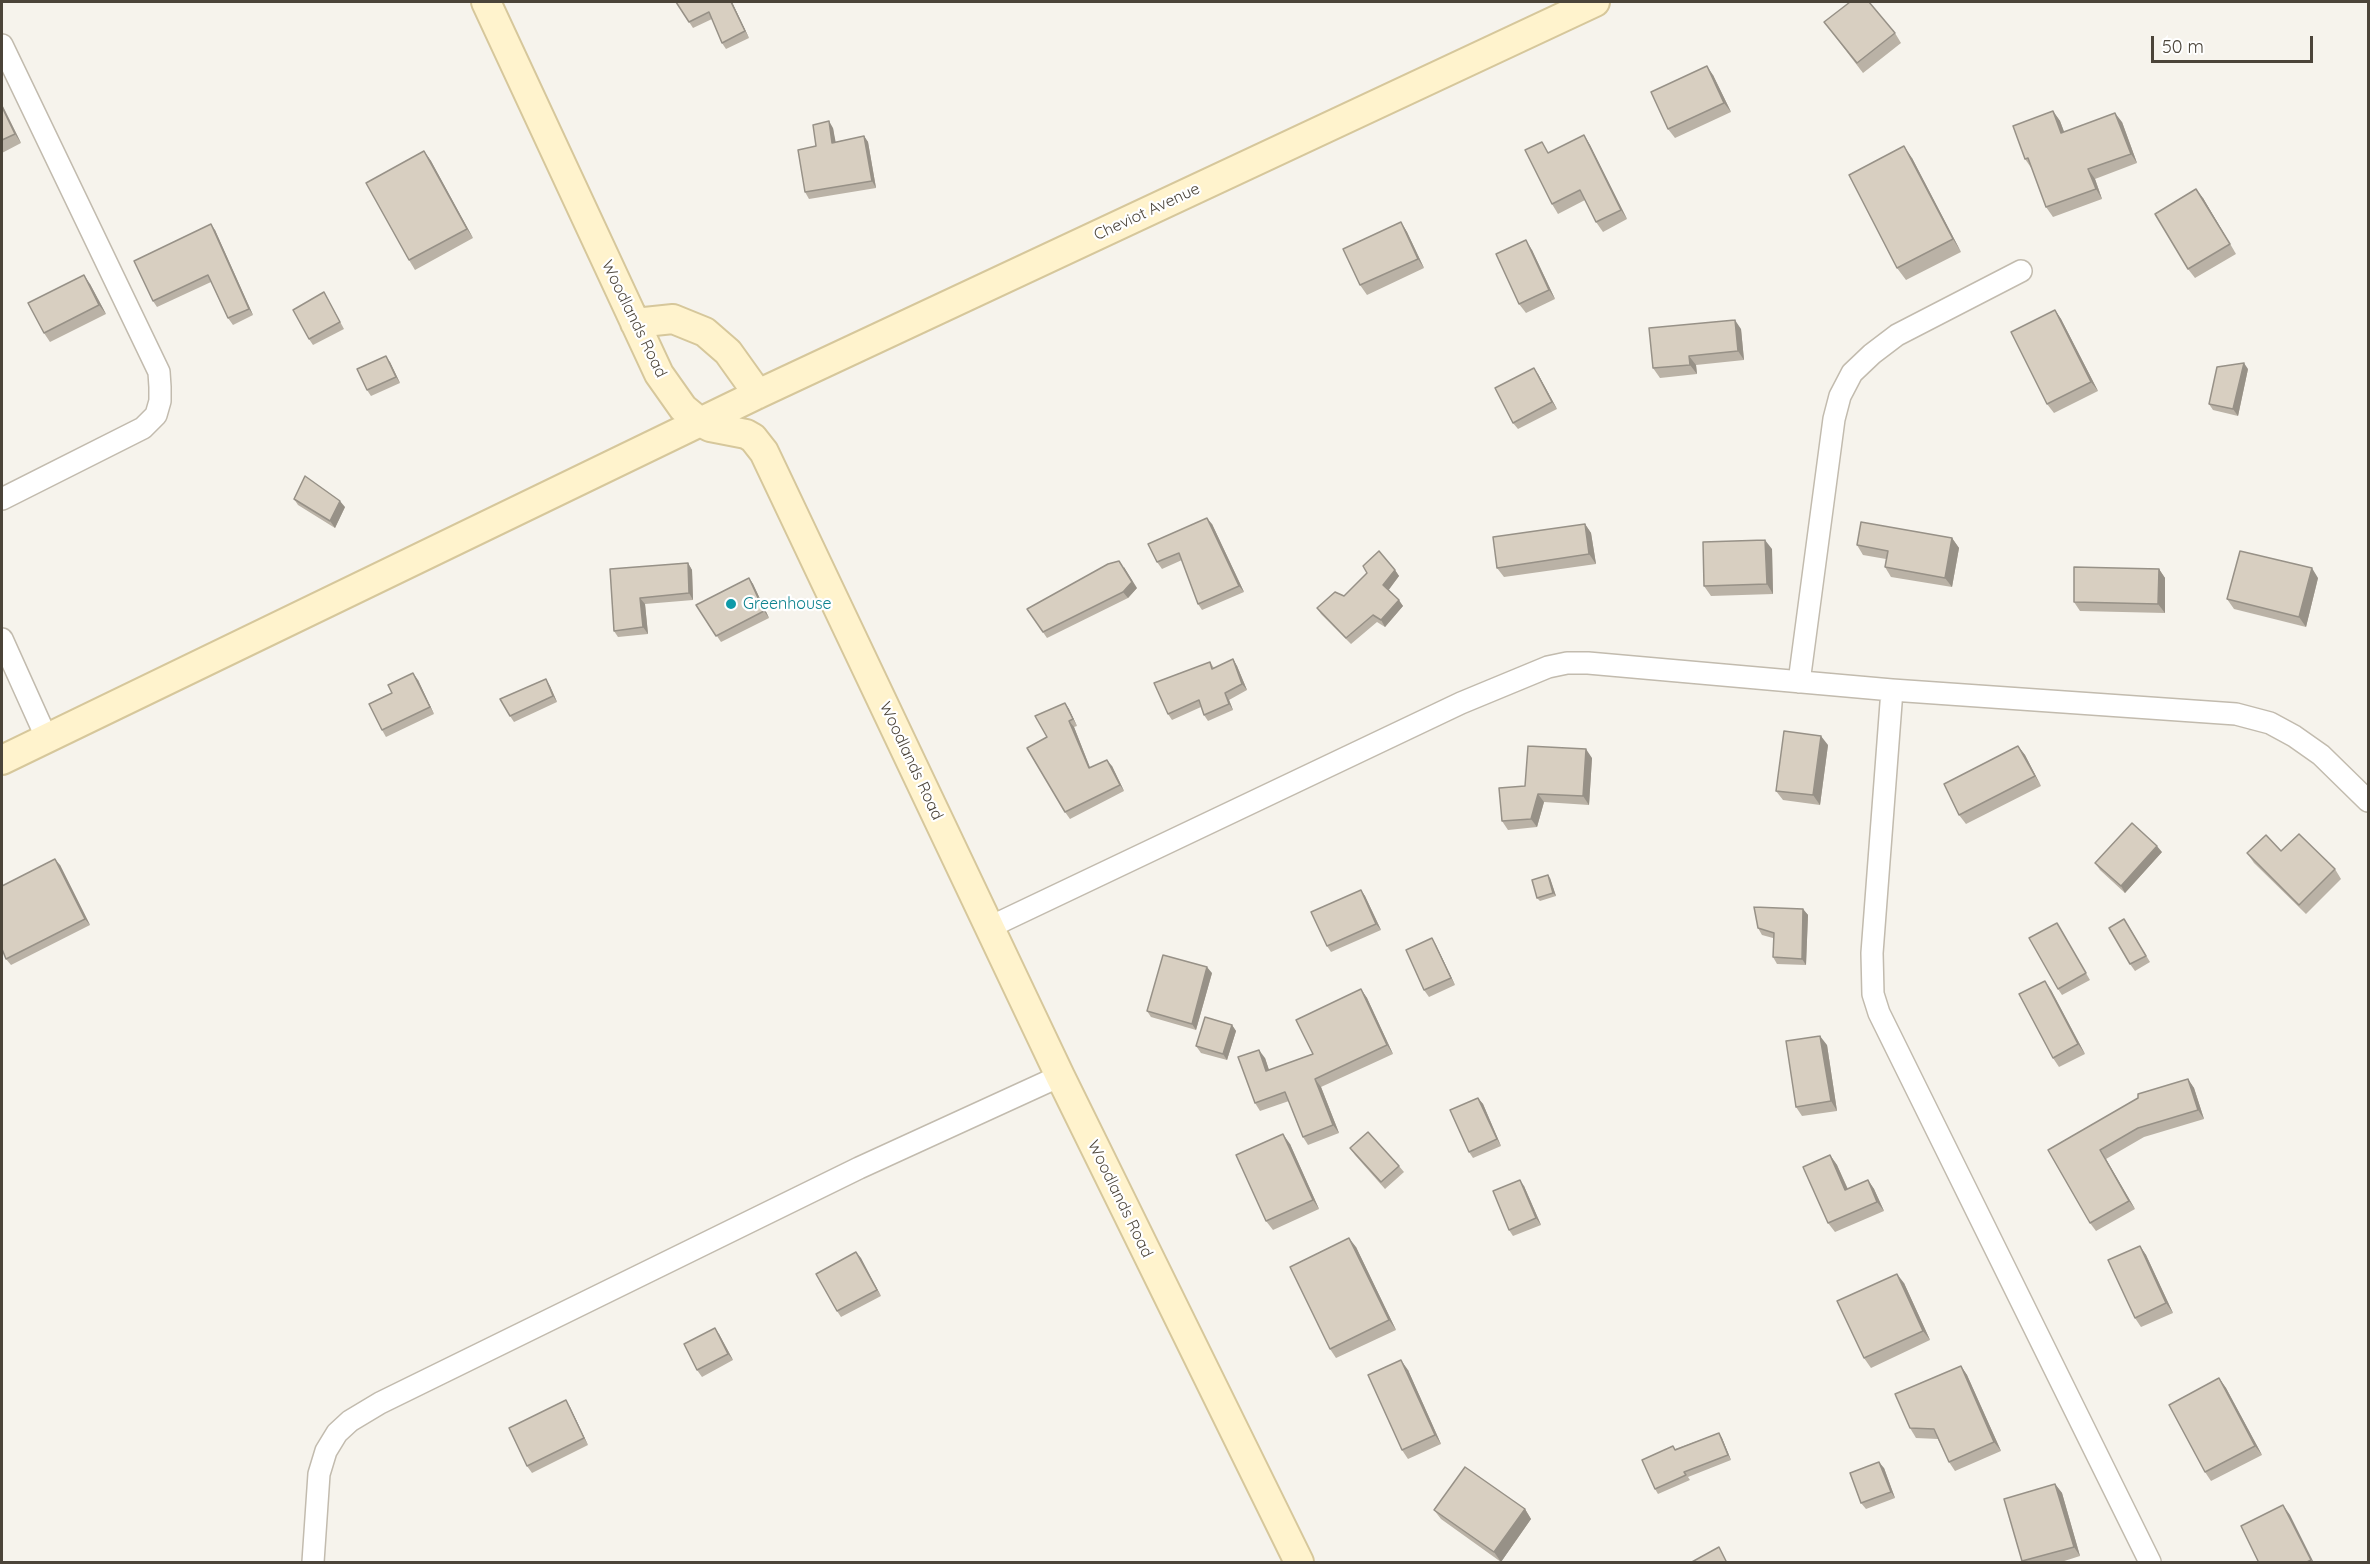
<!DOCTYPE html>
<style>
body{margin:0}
#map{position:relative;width:2370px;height:1564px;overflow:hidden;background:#f6f3ec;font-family:Quicksand,sans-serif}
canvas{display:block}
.frame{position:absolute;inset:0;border:3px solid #4b4439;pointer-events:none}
.scale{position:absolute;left:2151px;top:36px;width:162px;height:27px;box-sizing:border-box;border:3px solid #4b4439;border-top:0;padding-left:8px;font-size:18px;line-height:21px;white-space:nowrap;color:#4b4439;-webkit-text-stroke:4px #fff;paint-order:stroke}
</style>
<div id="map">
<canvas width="2370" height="1564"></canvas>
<div class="frame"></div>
<div class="scale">50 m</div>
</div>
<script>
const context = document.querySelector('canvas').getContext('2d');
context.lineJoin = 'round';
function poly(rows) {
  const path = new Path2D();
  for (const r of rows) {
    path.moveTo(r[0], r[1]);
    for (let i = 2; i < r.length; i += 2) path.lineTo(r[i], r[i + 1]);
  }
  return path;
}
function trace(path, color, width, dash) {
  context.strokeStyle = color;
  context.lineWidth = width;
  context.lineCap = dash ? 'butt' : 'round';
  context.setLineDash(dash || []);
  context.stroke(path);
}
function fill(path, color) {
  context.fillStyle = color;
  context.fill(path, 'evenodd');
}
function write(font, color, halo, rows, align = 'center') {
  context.font = font + ' Quicksand,sans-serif';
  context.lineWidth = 4.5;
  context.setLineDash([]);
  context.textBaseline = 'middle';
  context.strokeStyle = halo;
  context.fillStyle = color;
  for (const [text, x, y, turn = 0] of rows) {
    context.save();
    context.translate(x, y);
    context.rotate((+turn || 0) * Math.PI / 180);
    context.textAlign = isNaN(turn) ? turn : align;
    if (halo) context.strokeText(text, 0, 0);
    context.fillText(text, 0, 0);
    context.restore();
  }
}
const street = poly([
 [2,45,159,372,160,387,160,401,156,415,143,428,2,499],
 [2,639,47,739],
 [1799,682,1834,419,1840,396,1852,373,1872,354,1897,335,2021,271],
 [1892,690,1872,953,1873,994,1879,1013,2150,1562],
 [990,927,1461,703,1548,667,1567,663,1588,663,1892,690,2236,714,2270,723,2294,736,2321,755,2368,801],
 [313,1562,319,1474,326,1451,337,1433,350,1421,380,1403,859,1168,1060,1076]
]);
const secondary = poly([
 [486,2,659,374,683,408,700,422,710,427,746,434,753,438,764,452,1060,1076,1299,1562],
 [635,323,673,319,705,332,728,352,758,394],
 [2,760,758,394,1595,2]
]);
trace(street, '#c2bbae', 24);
trace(secondary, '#d6c79b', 32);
trace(street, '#fff', 21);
trace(secondary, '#fff3cd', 28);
fill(poly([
 [676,2,732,2,749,38,726,49,722,43,712,19,693,28],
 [1824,22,1895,33,1901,43,1863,73],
 [1713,75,1731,112,1675,138,1668,129],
 [2,104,21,143,2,153],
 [2053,111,2060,121,2064,132,2122,122,2137,163,2095,179,2102,199,2053,217,2046,207,2032,169,2025,159],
 [833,128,835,142,864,136,868,142,876,188,809,199,805,192,816,146],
 [1584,135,1590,145,1627,219,1603,232,1596,222,1585,200,1558,214,1552,204,1550,152],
 [424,151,431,161,473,238,415,270,409,260],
 [1912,158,1961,252,1906,280,1897,268],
 [2203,198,2236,254,2195,278,2188,269],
 [1401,222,1407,232,1424,268,1367,295,1360,285],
 [215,230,253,315,233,325,228,318,211,282,157,307,153,301],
 [1532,250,1555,299,1526,313,1519,304],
 [90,284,106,314,50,342,44,333],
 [328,299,344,329,313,345,309,339],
 [2055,310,2061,319,2098,391,2054,413,2047,404],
 [1741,329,1744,360,1696,365,1697,374,1660,378,1653,368],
 [390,362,400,383,371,396,367,390],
 [2248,369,2238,416,2213,410,2209,404],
 [1538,374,1557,409,1518,429,1513,423],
 [294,499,345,507,335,528,298,505],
 [1212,524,1244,592,1202,610,1198,604,1182,560,1162,569,1157,562],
 [1585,524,1591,533,1596,564,1504,577,1497,568],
 [1952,538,1959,548,1952,587,1891,577,1885,567,1886,559,1863,555,1857,545],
 [1772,549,1773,594,1711,596,1704,586],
 [688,563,692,570,693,600,645,604,648,634,618,637,614,631,610,569],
 [2159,569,2165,578,2165,613,2080,611,2074,602],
 [1395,570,1399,576,1388,590,1403,606,1385,627,1377,622,1351,644,1321,614,1317,608,1344,596],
 [749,578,753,584,769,618,721,642,696,605],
 [2318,578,2306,627,2234,609,2227,599],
 [1137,588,1128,598,1047,638,1027,609],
 [1233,659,1237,666,1247,690,1229,700,1233,710,1208,721,1204,715,1201,707,1172,720,1168,714,1210,662,1214,668],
 [546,679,550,686,557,702,514,722,510,716],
 [418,680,434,714,386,737,382,730,392,693],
 [1065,703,1069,709,1077,726,1074,727,1090,768,1112,766,1124,791,1070,819,1065,812,1047,737],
 [1828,745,1820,805,1783,800,1776,791],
 [2018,746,2025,755,2041,786,1966,824,1959,815],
 [1592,758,1589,805,1544,802,1537,827,1508,830,1502,821,1525,786],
 [2281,851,2335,869,2341,879,2306,914,2254,863,2247,853],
 [2162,852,2125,893,2100,870,2095,863],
 [60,865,90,925,11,965,6,959],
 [1550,878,1556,896,1540,901,1537,898],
 [1361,890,1365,896,1381,930,1331,952,1327,946],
 [1803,909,1808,915,1806,965,1777,964,1773,957,1773,938,1762,935,1758,928],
 [2057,923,2090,980,2062,995,2058,989],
 [2128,925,2150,962,2135,971,2130,964],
 [1432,938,1436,945,1455,985,1429,997,1424,990],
 [1212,973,1196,1030,1151,1017,1147,1011],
 [1361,989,1367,998,1393,1054,1321,1087,1339,1133,1308,1145,1303,1137,1289,1101,1260,1111,1255,1103,1265,1058,1269,1070,1313,1054],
 [2051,990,2085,1054,2059,1067,2053,1058],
 [1232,1025,1236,1031,1227,1060,1201,1053,1196,1046],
 [1827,1045,1837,1111,1802,1116,1796,1107],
 [2188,1079,2194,1088,2204,1119,2144,1137,2106,1159,2135,1209,2096,1231,2090,1223,2048,1150],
 [1478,1098,1483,1104,1501,1146,1473,1158,1469,1152],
 [1290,1144,1319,1209,1273,1230,1266,1221],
 [1350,1148,1399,1166,1404,1172,1385,1189,1355,1155],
 [1830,1155,1837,1165,1848,1189,1868,1180,1874,1189,1884,1211,1835,1232,1828,1223],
 [1524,1186,1541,1225,1513,1236,1509,1230],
 [2140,1246,2146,1255,2173,1313,2141,1327,2135,1318],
 [1356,1247,1396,1330,1336,1358,1330,1349],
 [856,1252,881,1296,841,1317,837,1311],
 [1904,1283,1930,1340,1871,1368,1864,1358],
 [719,1334,733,1360,702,1377,697,1370],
 [1961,1366,1967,1375,2001,1451,1955,1471,1949,1462,1938,1439,1916,1438,1910,1428],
 [1408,1370,1441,1444,1408,1459,1402,1450],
 [2219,1378,2226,1388,2262,1455,2211,1481,2205,1472],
 [566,1400,570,1407,588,1445,532,1473,527,1466],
 [1719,1433,1722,1438,1731,1460,1688,1477,1690,1480,1658,1494,1655,1489,1675,1449],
 [1884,1468,1895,1498,1866,1509,1861,1503],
 [2055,1484,2062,1493,2080,1556,2058,1563,2023,1563,2022,1561],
 [1525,1509,1531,1519,1501,1562,1441,1519,1434,1510]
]), '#bab2a6');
fill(poly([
 [731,2,732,2,749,38,745,31],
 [1707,66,1713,75,1731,112,1724,103],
 [2,104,3,107,21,143,15,134,2,107],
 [2053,111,2060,121,2068,142,2061,133],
 [2115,113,2122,122,2137,163,2131,154],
 [829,121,833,128,837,149,832,143],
 [1584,135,1590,145,1627,219,1621,210],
 [864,136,868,142,876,188,872,181],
 [1904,146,1912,158,1961,252,1953,239],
 [424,151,431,161,473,238,467,229],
 [2088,169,2095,179,2102,199,2096,189],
 [2196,189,2203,198,2236,254,2230,244],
 [1401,222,1407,232,1424,268,1418,259],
 [211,224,215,230,253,315,249,309],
 [1526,240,1532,250,1555,299,1549,290],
 [84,275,90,284,106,314,99,305],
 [2055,310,2061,319,2098,391,2091,382],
 [1735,320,1741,329,1744,360,1738,351],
 [386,356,390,362,400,383,396,377],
 [1689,356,1696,365,1697,374,1690,365],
 [2244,363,2248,369,2238,416,2233,409],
 [1534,368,1538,374,1557,409,1552,402],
 [340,501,345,507,335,528,330,521],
 [1207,518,1212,524,1244,592,1239,586],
 [1585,524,1591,533,1596,564,1589,554],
 [1952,538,1959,548,1952,587,1945,578],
 [1765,540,1772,549,1773,594,1767,584],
 [688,563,692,570,693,600,689,593],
 [1124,567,1137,588,1128,598,1123,592],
 [2312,568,2318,578,2306,627,2299,617],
 [2159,569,2165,578,2165,613,2158,604],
 [1395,570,1399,576,1388,591,1383,585],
 [749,578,753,584,769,618,764,611],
 [640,598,645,604,648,634,643,627],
 [1399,600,1403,606,1385,627,1381,620],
 [1233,659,1237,666,1247,690,1242,684],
 [413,673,418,680,434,714,430,707],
 [546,679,550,686,557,702,553,696],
 [1225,693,1229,700,1233,710,1229,704],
 [1065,703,1069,709,1077,726,1073,719],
 [1069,721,1074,727,1093,775,1089,768],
 [1821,736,1828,745,1820,805,1813,795],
 [2018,746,2025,755,2041,786,2035,776],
 [1586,749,1592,758,1589,805,1583,796],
 [1107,760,1112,766,1124,791,1120,785],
 [1538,794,1544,802,1537,827,1531,819],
 [2157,846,2162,852,2125,893,2121,886],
 [55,859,60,865,90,925,85,919],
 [1548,875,1550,878,1556,896,1553,893],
 [1361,890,1365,896,1381,930,1376,924],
 [1803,909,1808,915,1806,965,1802,959],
 [1432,938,1436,945,1455,985,1451,978],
 [1207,967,1212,973,1196,1030,1192,1024],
 [2045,981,2051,990,2085,1054,2078,1044],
 [1361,989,1367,998,1393,1054,1387,1045],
 [1232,1025,1236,1031,1227,1060,1223,1054],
 [1820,1036,1827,1045,1837,1111,1831,1101],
 [1259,1050,1265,1058,1272,1079,1266,1071],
 [1315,1079,1321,1087,1339,1133,1333,1125],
 [2188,1079,2194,1088,2204,1119,2198,1110],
 [1478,1098,1483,1104,1501,1146,1497,1139],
 [1283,1134,1290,1144,1319,1209,1313,1200],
 [2100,1150,2106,1159,2135,1209,2129,1201],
 [1830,1155,1837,1165,1852,1199,1845,1190],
 [1520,1180,1524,1186,1541,1225,1536,1218],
 [1868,1180,1874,1189,1884,1211,1877,1202],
 [1349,1238,1356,1247,1396,1330,1389,1320],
 [2140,1246,2146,1255,2173,1313,2166,1303],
 [856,1252,861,1258,881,1296,877,1290],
 [1897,1274,1904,1283,1930,1340,1923,1331],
 [715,1328,719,1334,733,1360,728,1354],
 [1401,1360,1408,1370,1441,1444,1435,1435],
 [1961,1366,1967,1375,2001,1451,1994,1442],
 [2219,1378,2226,1388,2262,1455,2255,1446],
 [566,1400,570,1407,588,1445,584,1438],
 [1719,1433,1722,1438,1731,1460,1728,1455],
 [1879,1462,1884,1468,1895,1498,1891,1492],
 [2055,1484,2062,1493,2080,1556,2074,1547],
 [2283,1505,2290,1515,2314,1563,2313,1563,2311,1560],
 [1525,1509,1531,1519,1501,1562,1494,1552]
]), '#979187');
const building = poly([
 [676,2,731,2,745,31,722,43,709,12,689,22,676,2],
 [1850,2,1869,2,1895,33,1857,63,1824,22,1850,2],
 [1707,66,1724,103,1668,129,1651,92,1707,66],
 [2,107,15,134,2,140,2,107],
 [2053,111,2061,133,2115,113,2131,154,2088,169,2096,189,2046,207,2028,158,2025,159,2013,126,2053,111],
 [829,121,832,143,864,136,872,181,805,192,798,150,816,146,813,125,829,121],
 [1584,135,1621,210,1596,222,1580,190,1552,204,1525,150,1542,142,1548,153,1584,135],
 [1904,146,1953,239,1897,268,1849,175,1904,146],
 [424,151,467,229,409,260,366,183,424,151],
 [2196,189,2230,244,2188,269,2155,214,2196,189],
 [1401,222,1418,259,1360,285,1343,249,1401,222],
 [211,224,249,309,228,318,208,275,153,301,134,261,211,224],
 [1526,240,1549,290,1519,304,1496,254,1526,240],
 [84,275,99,305,44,333,28,303,84,275],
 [324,292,340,322,309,339,293,310,324,292],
 [2055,310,2091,382,2047,404,2011,332,2055,310],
 [1735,320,1738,351,1689,356,1690,365,1653,368,1649,328,1735,320],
 [386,356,396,377,367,390,357,369,386,356],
 [2244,363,2233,409,2209,404,2217,367,2244,363],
 [1534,368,1552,402,1513,423,1495,388,1534,368],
 [305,476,340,501,330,521,294,499,305,476],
 [1207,518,1239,586,1198,604,1179,553,1157,562,1148,544,1207,518],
 [1861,522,1952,538,1945,578,1885,567,1888,551,1857,545,1861,522],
 [1585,524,1589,554,1497,568,1493,537,1585,524],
 [1765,540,1767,584,1704,586,1703,542,1765,540],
 [1379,551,1395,570,1383,585,1399,600,1381,620,1373,615,1346,638,1317,608,1335,592,1344,596,1367,573,1363,566,1379,551],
 [2240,551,2312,568,2299,617,2227,599,2240,551],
 [1119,561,1132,582,1123,592,1043,632,1027,609,1108,564,1119,561],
 [688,563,689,593,640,598,643,627,614,631,610,569,688,563],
 [2074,567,2159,569,2158,604,2074,602,2074,567],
 [749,578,764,611,716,636,696,605,749,578],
 [1233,659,1242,684,1225,693,1229,704,1204,715,1199,700,1168,714,1154,683,1210,662,1212,669,1233,659],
 [413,673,430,707,382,730,369,704,392,693,388,685,413,673],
 [546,679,553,696,510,716,500,699,546,679],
 [1065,703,1073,719,1069,721,1089,768,1107,760,1120,785,1065,812,1027,748,1047,737,1035,716,1065,703],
 [1784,731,1821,736,1813,795,1776,791,1784,731],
 [1528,746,1586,749,1583,796,1538,794,1531,819,1502,821,1499,788,1525,786,1528,746],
 [2018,746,2035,776,1959,815,1944,784,2018,746],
 [2132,823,2157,846,2121,886,2095,863,2132,823],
 [2299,834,2335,869,2299,905,2247,853,2266,835,2281,851,2299,834],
 [55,859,85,919,6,959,2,949,2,886,55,859],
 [1548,875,1553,893,1537,898,1532,880,1548,875],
 [1361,890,1376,924,1327,946,1311,912,1361,890],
 [1754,907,1803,909,1802,959,1773,957,1774,933,1758,928,1754,907],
 [2124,919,2146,956,2130,964,2109,928,2124,919],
 [2057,923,2086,973,2058,989,2029,938,2057,923],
 [1432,938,1451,978,1424,990,1406,950,1432,938],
 [1163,955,1207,967,1192,1024,1147,1011,1163,955],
 [2045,981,2078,1044,2053,1058,2019,994,2045,981],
 [1361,989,1387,1045,1315,1079,1333,1125,1303,1137,1285,1092,1255,1103,1238,1057,1259,1050,1266,1071,1313,1054,1296,1020,1361,989],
 [1205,1017,1232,1025,1223,1054,1196,1046,1205,1017],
 [1820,1036,1831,1101,1796,1107,1786,1041,1820,1036],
 [2188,1079,2198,1110,2138,1128,2100,1150,2129,1201,2090,1223,2048,1150,2138,1098,2138,1094,2188,1079],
 [1478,1098,1497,1139,1469,1152,1450,1110,1478,1098],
 [1368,1132,1399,1166,1381,1182,1350,1148,1368,1132],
 [1283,1134,1313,1200,1266,1221,1236,1155,1283,1134],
 [1830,1155,1845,1190,1868,1180,1877,1202,1828,1223,1803,1167,1830,1155],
 [1520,1180,1536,1218,1509,1230,1493,1191,1520,1180],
 [1349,1238,1389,1320,1330,1349,1290,1267,1349,1238],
 [2140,1246,2166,1303,2135,1318,2108,1260,2140,1246],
 [856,1252,877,1290,837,1311,816,1274,856,1252],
 [1897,1274,1923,1331,1864,1358,1837,1301,1897,1274],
 [715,1328,728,1354,697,1370,684,1344,715,1328],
 [1401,1360,1435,1435,1402,1450,1368,1375,1401,1360],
 [1961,1366,1994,1442,1949,1462,1934,1429,1910,1428,1895,1394,1961,1366],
 [2219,1378,2255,1446,2205,1472,2169,1405,2219,1378],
 [566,1400,584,1438,527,1466,509,1428,566,1400],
 [1719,1433,1728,1455,1684,1472,1686,1475,1655,1489,1642,1460,1673,1446,1675,1450,1719,1433],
 [1879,1462,1891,1492,1861,1503,1850,1473,1879,1462],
 [1465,1467,1525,1509,1494,1552,1434,1510,1465,1467],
 [2055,1484,2074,1547,2022,1561,2004,1499,2055,1484],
 [2283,1505,2311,1560,2305,1563,2259,1563,2241,1526,2283,1505],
 [1719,1547,1727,1563,1690,1563,1719,1547]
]);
fill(building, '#d8cfc1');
trace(building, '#979187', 1.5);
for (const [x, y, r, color] of [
 [731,604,6,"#0f9aa8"]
]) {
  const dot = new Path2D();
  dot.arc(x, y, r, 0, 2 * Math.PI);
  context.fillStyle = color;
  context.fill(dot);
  trace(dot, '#fff', 2);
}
write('16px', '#4b4439', '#fff', [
 ["Cheviot Avenue",1147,212,-25],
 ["Woodlands Road",634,319,64],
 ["Woodlands Road",911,761,65],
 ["Woodlands Road",1120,1199,64]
]);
write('16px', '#0d838f', '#fff', [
 ["Greenhouse",743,604]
], 'left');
</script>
